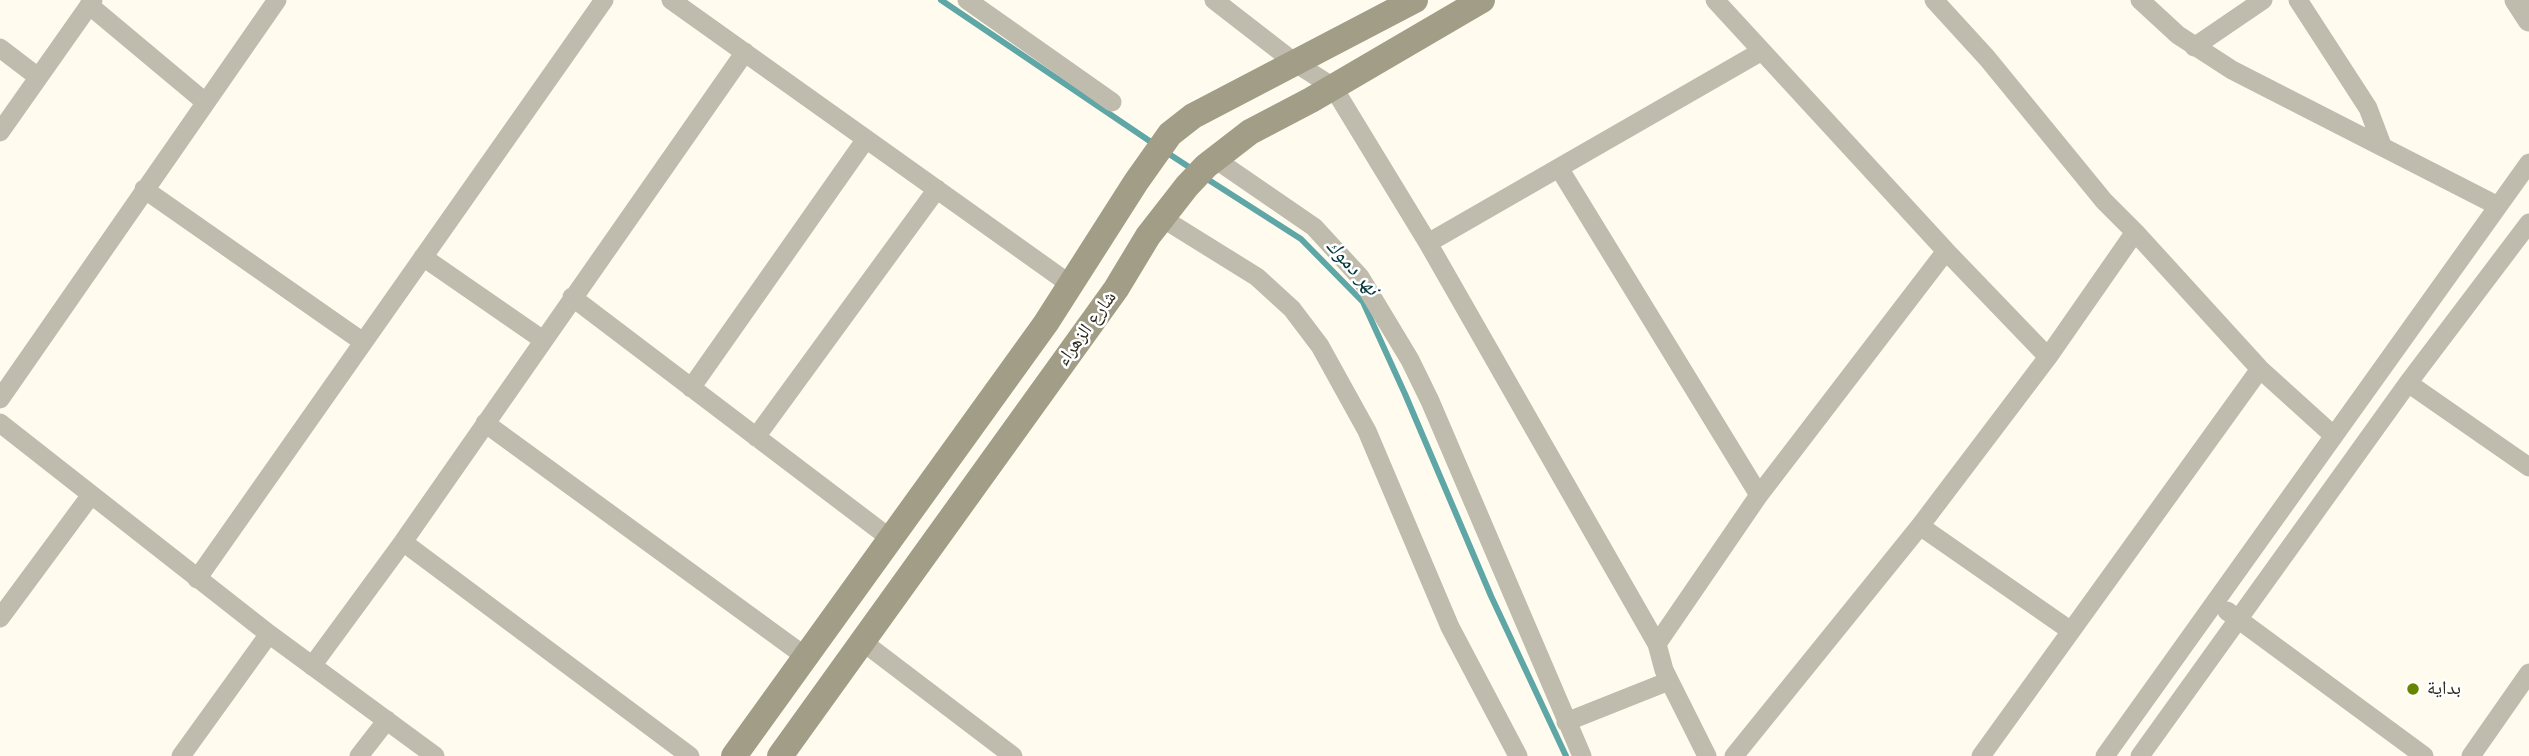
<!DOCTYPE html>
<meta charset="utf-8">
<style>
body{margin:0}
canvas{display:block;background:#fffbee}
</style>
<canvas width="2529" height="756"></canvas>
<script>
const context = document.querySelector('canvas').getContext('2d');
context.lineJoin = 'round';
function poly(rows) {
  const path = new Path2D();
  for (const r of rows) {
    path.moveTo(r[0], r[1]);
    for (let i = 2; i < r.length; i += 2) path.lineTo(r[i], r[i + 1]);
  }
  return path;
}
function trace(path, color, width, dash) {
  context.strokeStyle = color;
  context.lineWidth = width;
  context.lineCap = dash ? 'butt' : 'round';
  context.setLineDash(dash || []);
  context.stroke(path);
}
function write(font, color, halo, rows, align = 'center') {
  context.font = font + ' Roboto,"Noto Naskh Arabic",sans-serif';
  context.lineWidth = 5;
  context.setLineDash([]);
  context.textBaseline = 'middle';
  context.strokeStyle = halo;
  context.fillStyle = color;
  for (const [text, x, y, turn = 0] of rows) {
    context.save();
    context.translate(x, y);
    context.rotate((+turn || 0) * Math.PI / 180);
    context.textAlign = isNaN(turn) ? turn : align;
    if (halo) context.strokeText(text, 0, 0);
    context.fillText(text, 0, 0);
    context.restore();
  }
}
trace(poly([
 [941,0,1154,144],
 [1166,152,1192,169],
 [1204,177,1301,239,1363,302,1405,394,1491,596,1566,756]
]), '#5fa6a6', 6);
trace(poly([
 [671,0,1071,285],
 [967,0,1112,102],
 [1214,0,1294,62,1333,87,1428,243,1657,644,1664,670,1707,756],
 [1715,0,1946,251,2048,357],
 [1934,0,1987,58,2104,201,2135,232,2260,369,2334,436],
 [2140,0,2178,35,2232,70,2498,206],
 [2298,0,2368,108,2382,145],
 [89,5,205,102],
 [2194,47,2263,0],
 [0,48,38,77],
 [0,132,93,0],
 [1215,159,1314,227,1360,277,1410,360,1430,401,1582,756],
 [1559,168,1759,495],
 [144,189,363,342],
 [1162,218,1257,277,1292,309,1320,346,1367,431,1450,627,1518,756],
 [1428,243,1762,51],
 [423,257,543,340],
 [572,297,891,539],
 [2408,383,2529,467],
 [691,388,866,139],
 [0,399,277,0],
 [0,423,269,634,435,756],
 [485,423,806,657],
 [756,437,937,189],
 [1920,526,2071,631],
 [403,542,690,756],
 [197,579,604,0],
 [2227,611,2424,756],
 [0,618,91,495],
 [863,642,1013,756],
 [1657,644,1759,495,1946,251],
 [312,666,403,542,745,52],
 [1566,722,1669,681],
 [181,756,269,634],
 [359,756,387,720],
 [1734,756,1920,526,2048,357,2135,232],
 [1981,756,2260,369],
 [2105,756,2529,163],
 [2140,756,2408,383,2529,223],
 [2471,756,2529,673]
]), '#bfbcad', 19);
trace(poly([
 [2516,0,2529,20]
]), '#bfbcad', 23);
trace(poly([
 [734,756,1046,323,1136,182,1170,134,1193,116,1415,0],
 [780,756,1116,289,1148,236,1187,186,1206,166,1250,132,1311,100,1482,0]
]), '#a29d87', 26);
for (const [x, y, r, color] of [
 [2413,689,7,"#668600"]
]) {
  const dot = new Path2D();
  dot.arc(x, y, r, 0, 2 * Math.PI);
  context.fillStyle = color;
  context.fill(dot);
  trace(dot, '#fff', 2.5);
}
write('19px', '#2b271b', '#fff', [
 ["شارع الزهراء",1087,329,-54]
]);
write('19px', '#2b271b', '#fff', [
 ["بداية",2427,689]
], 'left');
write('italic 21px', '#023638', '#fff', [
 ["نهر دموك",1352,268,48]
]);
</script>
